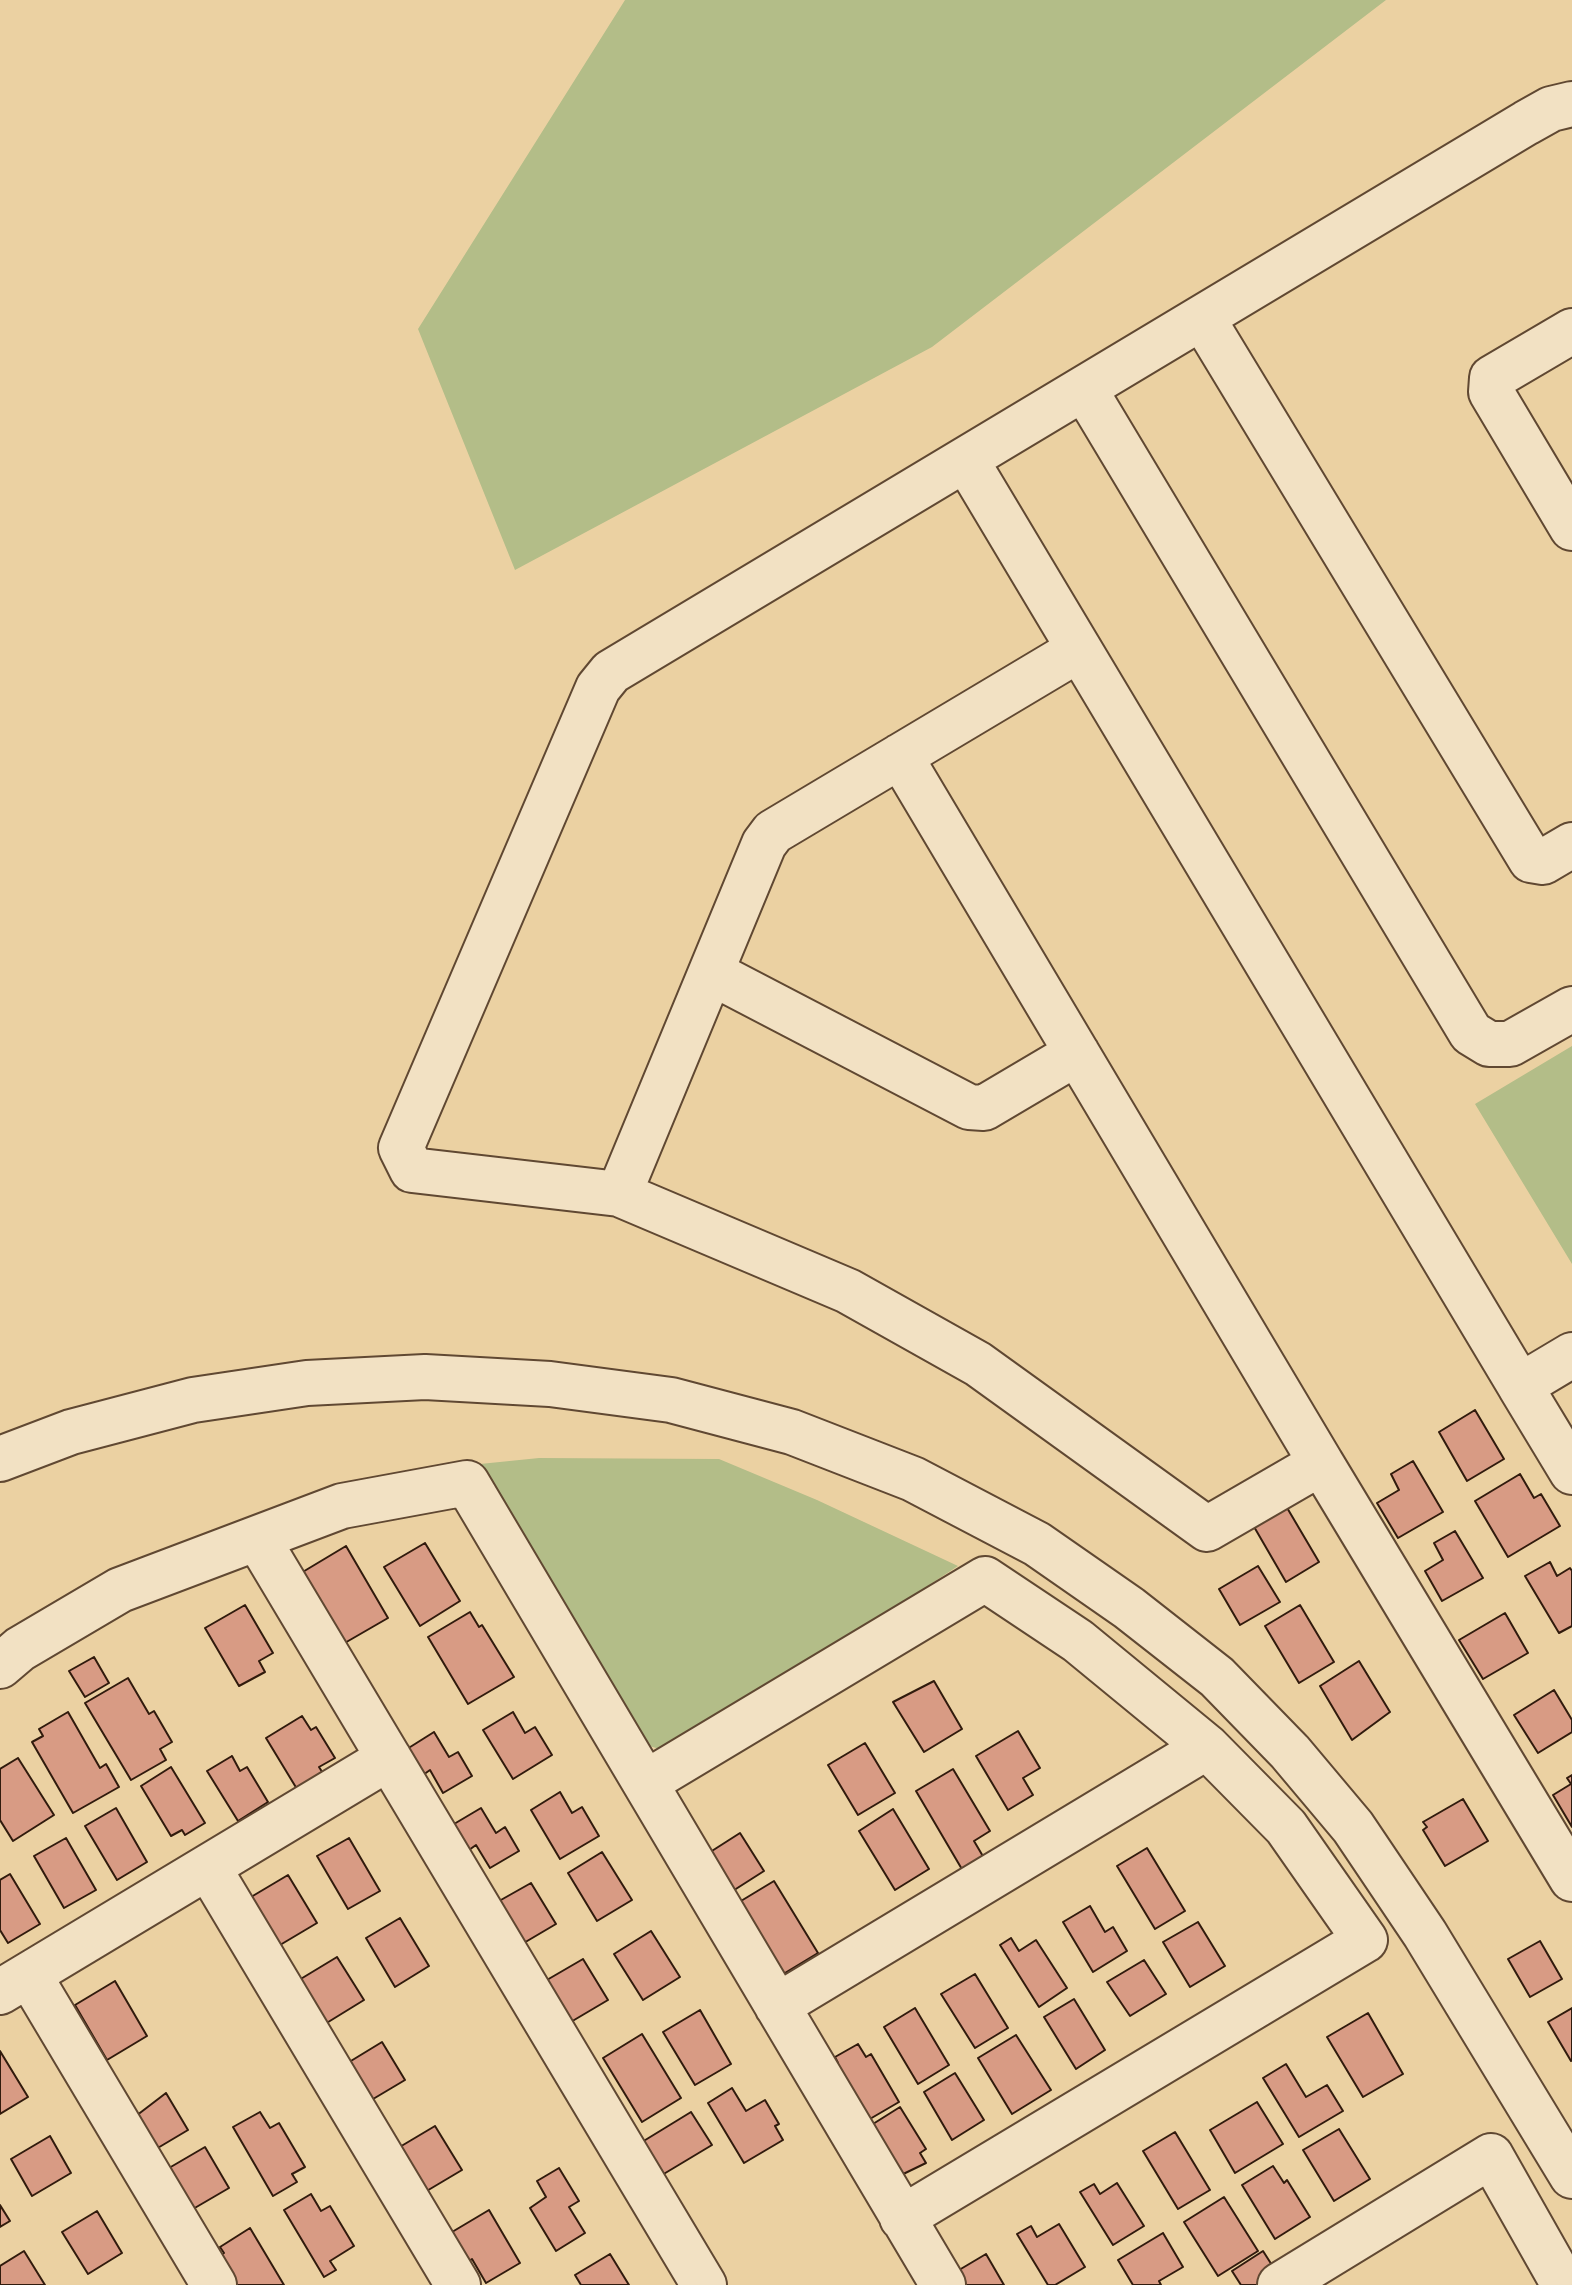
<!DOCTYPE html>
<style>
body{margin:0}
canvas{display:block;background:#ebd1a2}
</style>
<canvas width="1572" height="2285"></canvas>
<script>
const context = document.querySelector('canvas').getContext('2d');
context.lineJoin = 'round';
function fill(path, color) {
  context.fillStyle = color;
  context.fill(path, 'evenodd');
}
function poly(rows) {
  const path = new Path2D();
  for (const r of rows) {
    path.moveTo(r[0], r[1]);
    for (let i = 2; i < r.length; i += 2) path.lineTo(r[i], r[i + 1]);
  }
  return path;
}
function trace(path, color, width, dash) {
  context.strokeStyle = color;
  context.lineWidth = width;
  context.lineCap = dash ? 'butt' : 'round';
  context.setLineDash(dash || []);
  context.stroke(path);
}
fill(poly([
 [625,0,1386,0,932,347,515,570,418,329],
 [1572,1046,1572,1264,1475,1104],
 [539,1458,719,1459,817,1500,958,1566,674,1753,642,1744,480,1464]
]), '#b3bd88');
const building = poly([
 [1475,1410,1504,1459,1467,1481,1439,1432,1475,1410],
 [1413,1461,1443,1512,1398,1538,1377,1503,1399,1490,1391,1474,1413,1461],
 [1520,1474,1534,1498,1541,1494,1560,1526,1508,1557,1475,1501,1520,1474],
 [1286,1506,1319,1562,1286,1582,1253,1525,1286,1506],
 [1455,1531,1483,1578,1442,1601,1425,1571,1443,1560,1434,1543,1455,1531],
 [425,1543,460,1601,420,1626,384,1567,425,1543],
 [346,1546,388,1618,343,1644,301,1573,346,1546],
 [1550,1562,1557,1576,1570,1568,1572,1571,1572,1626,1559,1633,1525,1576,1550,1562],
 [1258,1566,1280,1602,1240,1625,1219,1589,1258,1566],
 [245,1605,273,1653,259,1661,265,1672,239,1686,205,1628,245,1605],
 [1300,1605,1334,1662,1299,1683,1265,1626,1300,1605],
 [470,1612,479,1627,482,1625,514,1677,468,1704,428,1637,470,1612],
 [1505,1613,1528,1653,1483,1679,1459,1640,1505,1613],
 [94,1657,109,1683,85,1697,69,1671,94,1657],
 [1359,1661,1390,1712,1352,1740,1320,1686,1359,1661],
 [128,1678,149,1714,154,1711,172,1742,160,1749,166,1760,131,1780,85,1703,128,1678],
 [934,1681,962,1729,924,1752,893,1702,934,1681],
 [1554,1690,1572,1720,1572,1732,1538,1753,1514,1715,1554,1690],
 [68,1712,100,1768,106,1764,119,1787,73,1813,32,1742,43,1736,39,1729,68,1712],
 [513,1712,525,1733,535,1727,552,1755,513,1779,483,1730,513,1712],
 [302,1716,311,1730,316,1727,335,1758,319,1767,326,1778,300,1794,266,1738,302,1716],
 [1018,1731,1040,1768,1023,1778,1033,1795,1008,1810,976,1756,1018,1731],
 [434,1732,449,1757,458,1752,472,1776,443,1793,430,1770,423,1775,407,1749,434,1732],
 [865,1743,895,1793,858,1815,828,1765,865,1743],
 [232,1756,240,1771,247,1767,268,1802,238,1821,207,1771,232,1756],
 [18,1758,54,1815,13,1841,0,1820,0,1769,18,1758],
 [171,1767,205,1823,185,1835,182,1830,171,1836,141,1786,171,1767],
 [953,1769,990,1831,974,1841,984,1858,963,1871,916,1791,953,1769],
 [1572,1775,1572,1827,1553,1795,1571,1784,1567,1778,1572,1775],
 [560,1792,572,1813,582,1807,599,1836,560,1859,531,1810,560,1792],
 [1463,1799,1488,1841,1445,1866,1423,1830,1427,1827,1423,1822,1463,1799],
 [116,1808,147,1862,117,1880,85,1826,116,1808],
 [481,1808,496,1833,505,1827,519,1851,490,1868,476,1845,469,1850,454,1824,481,1808],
 [893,1809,929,1869,895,1890,859,1831,893,1809],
 [740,1833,764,1871,728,1894,704,1856,740,1833],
 [66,1838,96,1890,64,1908,34,1856,66,1838],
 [349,1838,380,1891,348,1909,317,1856,349,1838],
 [1147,1848,1185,1911,1155,1929,1117,1866,1147,1848],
 [602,1852,632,1900,597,1921,568,1873,602,1852],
 [10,1874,40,1924,8,1943,0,1930,0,1880,10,1874],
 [288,1875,317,1923,280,1945,251,1897,288,1875],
 [774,1881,818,1953,775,1979,731,1907,774,1881],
 [531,1883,556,1924,517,1947,492,1905,531,1883],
 [1090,1906,1105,1932,1113,1927,1127,1951,1093,1972,1063,1922,1090,1906],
 [400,1918,429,1966,395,1987,366,1938,400,1918],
 [1198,1922,1225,1966,1190,1987,1163,1942,1198,1922],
 [651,1931,680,1977,643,2000,614,1954,651,1931],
 [1011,1938,1019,1951,1036,1940,1067,1988,1039,2007,1000,1945,1011,1938],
 [1540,1941,1562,1979,1530,1997,1508,1959,1540,1941],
 [337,1957,364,2000,325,2024,299,1980,337,1957],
 [583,1959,608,2000,564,2026,540,1984,583,1959],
 [1144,1960,1166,1994,1130,2016,1107,1982,1144,1960],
 [975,1974,1008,2028,975,2048,941,1994,975,1974],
 [115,1981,147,2036,107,2060,75,2005,115,1981],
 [1074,1999,1105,2050,1076,2069,1044,2017,1074,1999],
 [915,2008,949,2065,918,2084,884,2027,915,2008],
 [1572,2008,1572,2060,1571,2061,1548,2022,1572,2008],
 [700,2010,731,2064,695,2085,663,2032,700,2010],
 [1368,2013,1403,2074,1363,2097,1327,2037,1368,2013],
 [642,2034,681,2098,642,2122,603,2058,642,2034],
 [1016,2035,1051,2090,1012,2114,978,2058,1016,2035],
 [382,2042,405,2080,363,2105,341,2067,382,2042],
 [858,2044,866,2057,871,2054,899,2102,863,2123,835,2065,838,2063,835,2057,858,2044],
 [0,2051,28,2097,0,2114,0,2051],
 [1286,2064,1306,2097,1327,2085,1343,2111,1299,2137,1263,2078,1286,2064],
 [955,2073,984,2120,952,2140,924,2092,955,2073],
 [732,2088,746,2111,765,2100,779,2124,775,2126,783,2140,744,2163,708,2103,732,2088],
 [166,2093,188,2130,151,2152,132,2119,166,2093],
 [1257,2102,1283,2144,1235,2173,1210,2130,1257,2102],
 [900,2107,926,2149,920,2153,926,2163,895,2178,865,2129,900,2107],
 [260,2112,270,2128,279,2123,305,2167,292,2174,297,2182,273,2196,233,2127,260,2112],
 [691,2112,712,2145,662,2175,642,2142,691,2112],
 [435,2126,462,2170,425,2192,398,2148,435,2126],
 [1339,2129,1370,2179,1334,2201,1303,2150,1339,2129],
 [1175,2132,1210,2190,1178,2209,1143,2151,1175,2132],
 [50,2136,71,2173,32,2196,11,2159,50,2136],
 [205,2147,229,2188,193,2209,169,2168,205,2147],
 [1273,2166,1284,2183,1287,2180,1310,2217,1275,2239,1242,2185,1273,2166],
 [559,2168,579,2201,569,2207,585,2233,556,2251,530,2208,546,2197,537,2181,559,2168],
 [1117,2183,1144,2226,1113,2245,1080,2192,1094,2184,1100,2194,1117,2183],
 [311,2194,321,2211,330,2206,354,2246,330,2261,336,2270,324,2277,284,2210,311,2194],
 [1224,2197,1258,2251,1218,2276,1184,2222,1224,2197],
 [0,2205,10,2221,0,2227,0,2205],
 [489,2210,520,2263,486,2283,472,2259,465,2264,447,2235,489,2210],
 [97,2211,122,2253,88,2274,62,2232,97,2211],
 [1059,2224,1085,2267,1055,2285,1048,2285,1017,2234,1031,2226,1037,2237,1059,2224],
 [250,2228,284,2285,232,2285,216,2258,224,2253,220,2247,250,2228],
 [1163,2233,1183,2267,1159,2281,1161,2285,1133,2285,1118,2260,1163,2233],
 [24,2251,45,2285,0,2285,0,2266,24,2251],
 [1263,2251,1277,2273,1259,2285,1241,2285,1232,2271,1263,2251],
 [610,2254,629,2285,581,2285,575,2275,610,2254],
 [986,2254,1004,2285,961,2285,954,2273,986,2254]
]);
fill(building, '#d89b84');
trace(building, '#311b0d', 2);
const minor = poly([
 [1572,104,1551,109,1526,123,611,672,598,688,401,1148,412,1170,619,1194,848,1291,978,1364,1207,1529,1321,1463,1572,1879],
 [1203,319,1531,860,1543,862,1572,845],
 [1572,331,1492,378,1491,392,1572,528],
 [1085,390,1471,1033,1489,1044,1510,1044,1572,1009],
 [966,460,1520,1386],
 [900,756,1321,1463],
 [712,973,969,1107,984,1108,1077,1053],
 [619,1194,764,844,773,832,1078,650],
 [1572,1355,1520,1386,1572,1472],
 [0,1459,71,1432,193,1400,307,1383,425,1377,550,1384,671,1400,792,1432,913,1479,1037,1544,1129,1608,1217,1677,1290,1752,1353,1827,1425,1934,1572,2176],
 [259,1541,704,2285],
 [0,1666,20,1649,120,1590,342,1506,467,1483,943,2285],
 [645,1783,985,1579,1078,1641,1207,1747,1286,1827,1365,1940,902,2218],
 [208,1867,458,2285],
 [29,1975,214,2285],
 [0,1992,389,1758],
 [777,2006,1207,1747],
 [1280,2285,1491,2156,1564,2285]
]);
trace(minor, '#604832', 48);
trace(minor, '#f2e1c3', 44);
</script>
